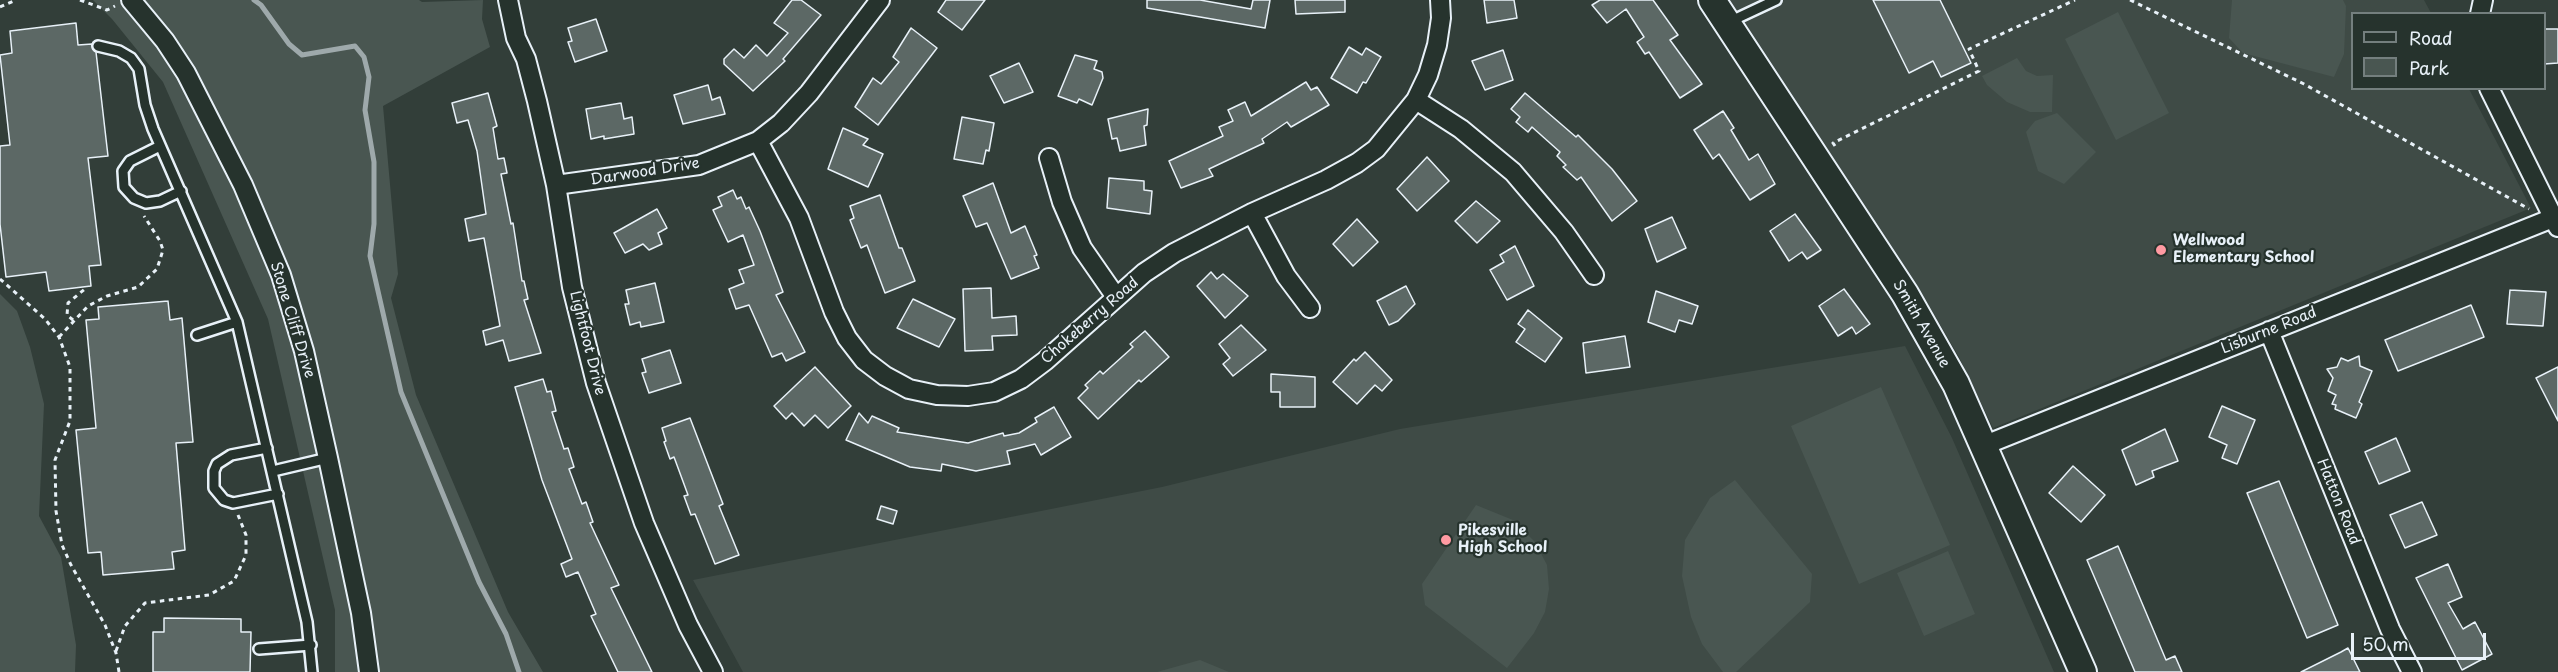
<!DOCTYPE html>
<style>
body{margin:0}
#map{position:relative;width:2558px;height:672px;overflow:hidden;background:#323e39;font-family:"Playpen Sans",sans-serif}
canvas{display:block}
.legend{position:absolute;left:2351px;top:12px;width:195px;height:78px;box-sizing:border-box;background:#26332d;border:2px solid #747f7e;margin:0;padding:8px 10px;list-style:none;font-size:18px;color:#e8f1f8}
.legend li{display:flex;align-items:center;gap:12px;height:30px}
.legend b{width:30px;border:2px solid #747f7e}
.scale{position:absolute;left:2351px;top:633px;width:135px;height:27px;box-sizing:border-box;border:3px solid #e8f1f8;border-top:0;padding-left:8px;font-size:18px;line-height:21px;white-space:nowrap;color:#e8f1f8;-webkit-text-stroke:4px #26332d;paint-order:stroke}
</style>
<div id="map">
<canvas width="2558" height="672"></canvas>
<ul class="legend">
<li><b style="height:8px;background:#26332d"></b>Road</li>
<li><b style="height:16px;background:#495651"></b>Park</li>
</ul>
<div class="scale">50 m</div>
</div>
<script>
const context = document.querySelector('canvas').getContext('2d');
context.lineJoin = 'round';
function fill(path, color) {
  context.fillStyle = color;
  context.fill(path, 'evenodd');
}
function poly(rows) {
  const path = new Path2D();
  for (const r of rows) {
    path.moveTo(r[0], r[1]);
    for (let i = 2; i < r.length; i += 2) path.lineTo(r[i], r[i + 1]);
  }
  return path;
}
function trace(path, color, width, dash) {
  context.strokeStyle = color;
  context.lineWidth = width;
  context.lineCap = dash ? 'butt' : 'round';
  context.setLineDash(dash || []);
  context.stroke(path);
}
function write(font, color, halo, rows, align = 'center') {
  context.font = font + ' "Playpen Sans",sans-serif';
  context.lineWidth = 4.5;
  context.setLineDash([]);
  context.textBaseline = 'middle';
  context.strokeStyle = halo;
  context.fillStyle = color;
  for (const [text, x, y, turn = 0] of rows) {
    context.save();
    context.translate(x, y);
    context.rotate((+turn || 0) * Math.PI / 180);
    context.textAlign = isNaN(turn) ? turn : align;
    if (halo) context.strokeText(text, 0, 0);
    context.fillText(text, 0, 0);
    context.restore();
  }
}
fill(poly([
 [1730,0,2424,0,2431,13,2352,14,2352,88,2469,89,2531,208,1993,428,1959,357,1921,292],
 [1905,346,1952,438,2054,672,743,672,693,580,1162,487,1400,429]
]), '#3f4b46');
fill(poly([
 [93,0,419,0,422,2,483,0,482,19,490,47,383,106,398,274,391,298,416,395,508,612,543,672,335,672,335,610,268,319,163,82,112,19],
 [2232,0,2343,0,2346,6,2344,54,2334,77,2243,53,2229,38],
 [2118,12,2169,113,2116,140,2065,39],
 [2017,58,2026,71,2037,76,2053,75,2052,112,2030,112,2007,102,1987,85,1982,76],
 [2057,113,2096,152,2064,184,2038,171,2026,132,2035,121],
 [0,294,17,311,30,347,44,404,39,516,61,557,76,645,75,672,0,672],
 [1881,387,1950,545,1859,584,1791,426],
 [1735,480,1812,574,1810,602,1736,672,1723,672,1702,644,1691,617,1682,576,1685,540,1710,498],
 [1476,505,1513,520,1535,542,1547,565,1549,589,1545,612,1534,633,1507,668,1425,605,1422,584],
 [1948,551,1975,614,1924,636,1897,573],
 [1200,660,1229,672,1157,672]
]), '#495651');
trace(poly([
 [254,0,261,5,289,44,302,55,355,46,364,57,369,77,365,110,374,162,374,224,370,256,401,392,479,582,506,634,519,672]
]), '#9ea9ab', 5);
const building = poly([
 [792,0,801,0,821,15,783,59,785,61,753,91,724,64,724,59,734,49,744,58,756,45,767,56,788,33,774,23,792,0],
 [946,0,985,0,962,30,938,12,946,0],
 [1147,0,1200,0,1251,9,1253,0,1270,0,1265,28,1147,8,1147,0],
 [1295,0,1345,0,1345,12,1296,14,1295,0],
 [1484,0,1514,0,1517,18,1487,23,1484,0],
 [1600,0,1653,0,1678,35,1670,40,1702,84,1680,98,1649,52,1645,54,1637,42,1644,37,1626,9,1607,23,1592,5,1600,0],
 [1873,0,1940,0,1971,63,1941,77,1933,61,1909,73,1873,0],
 [596,19,607,51,575,62,568,42,572,41,568,28,596,19],
 [76,23,78,45,92,44,96,52,108,156,88,158,101,265,89,266,91,286,49,291,46,272,6,277,0,224,0,146,10,145,0,55,12,53,10,31,76,23],
 [911,28,937,48,878,125,855,107,873,78,881,84,899,62,893,57,911,28],
 [2544,29,2558,29,2558,63,2544,64,2544,29],
 [1349,47,1362,55,1366,48,1381,57,1366,83,1363,82,1357,93,1331,78,1349,47],
 [1503,50,1513,80,1485,90,1472,61,1503,50],
 [1075,55,1097,61,1094,69,1102,72,1103,78,1092,105,1079,99,1077,103,1058,96,1075,55],
 [1019,63,1033,92,1004,103,990,76,1019,63],
 [1306,82,1311,90,1317,87,1329,105,1291,127,1287,122,1262,139,1264,143,1209,169,1213,176,1181,188,1169,161,1223,136,1219,127,1233,121,1228,110,1245,102,1251,116,1306,82],
 [708,85,712,100,720,97,725,114,683,124,674,95,708,85],
 [488,93,497,126,493,128,498,159,504,158,507,173,501,174,511,224,513,223,522,281,524,281,528,299,524,300,541,353,509,361,503,340,486,345,483,331,500,326,484,238,469,241,465,219,486,214,477,151,468,120,457,123,452,103,488,93],
 [1525,93,1576,137,1578,135,1612,169,1637,201,1612,221,1581,177,1577,180,1563,167,1566,165,1557,156,1560,152,1532,127,1528,132,1516,122,1520,117,1511,109,1525,93],
 [621,103,624,119,632,117,634,134,604,139,604,136,591,139,586,109,621,103],
 [1148,109,1147,125,1144,126,1146,145,1120,151,1117,138,1112,139,1108,119,1148,109],
 [1723,111,1734,128,1731,130,1749,160,1758,154,1775,184,1750,200,1719,154,1713,159,1694,130,1723,111],
 [962,117,994,123,989,151,986,150,983,164,954,159,962,117],
 [843,128,868,139,863,145,883,154,868,187,828,169,843,128],
 [1427,157,1449,181,1417,211,1397,189,1427,157],
 [1109,178,1144,181,1144,190,1152,191,1150,214,1107,208,1109,178],
 [993,183,1011,233,1025,226,1037,255,1034,256,1039,268,1011,279,987,223,976,227,963,196,993,183],
 [733,190,737,199,741,197,746,209,749,207,760,231,783,292,776,295,805,352,786,361,782,353,772,357,749,305,736,309,729,289,744,283,739,270,754,265,743,235,728,242,713,210,722,206,718,197,733,190],
 [880,195,899,248,902,248,915,281,885,293,867,245,861,248,850,220,854,218,850,206,880,195],
 [1476,201,1500,221,1477,243,1455,221,1476,201],
 [657,209,667,228,658,233,662,244,649,250,643,244,625,253,614,233,657,209],
 [1795,214,1821,250,1807,259,1802,252,1789,261,1770,231,1795,214],
 [1672,217,1686,248,1657,262,1645,229,1672,217],
 [1357,219,1378,242,1353,266,1333,244,1357,219],
 [1515,246,1534,286,1507,300,1490,270,1504,262,1500,255,1515,246],
 [1211,272,1217,279,1223,274,1248,296,1225,318,1197,286,1211,272],
 [655,283,664,322,641,327,640,322,630,325,625,304,629,304,626,290,655,283],
 [1406,286,1415,304,1398,321,1389,325,1377,301,1406,286],
 [991,288,992,318,1016,316,1017,335,992,336,993,350,965,351,963,289,991,288],
 [1844,289,1870,324,1856,334,1852,327,1838,336,1819,306,1844,289],
 [2510,290,2546,292,2543,326,2507,324,2510,290],
 [1656,291,1698,306,1692,324,1679,320,1675,332,1648,322,1656,291],
 [913,299,955,319,939,347,897,328,913,299],
 [168,301,170,320,182,318,193,442,176,443,185,550,172,552,174,569,103,575,101,552,88,553,76,430,96,428,86,320,99,319,98,307,168,301],
 [2471,305,2484,337,2398,371,2385,340,2471,305],
 [1528,310,1562,338,1545,362,1516,342,1525,329,1518,324,1528,310],
 [1241,325,1266,350,1233,376,1223,364,1230,358,1219,344,1241,325],
 [1145,331,1169,357,1141,382,1139,380,1098,419,1078,398,1088,388,1085,385,1100,371,1103,374,1133,347,1130,344,1145,331],
 [1625,336,1630,367,1586,373,1583,343,1625,336],
 [670,350,681,383,649,393,642,373,646,372,642,359,670,350],
 [1365,352,1392,380,1382,391,1375,385,1357,404,1333,382,1354,359,1356,361,1365,352],
 [2359,356,2360,366,2372,371,2359,402,2362,404,2356,418,2335,409,2336,405,2332,404,2336,395,2328,391,2333,378,2327,369,2337,367,2341,358,2348,361,2359,356],
 [815,367,851,406,828,428,815,415,804,426,792,413,786,419,774,406,815,367],
 [2558,367,2558,421,2536,378,2558,367],
 [1271,374,1315,377,1315,407,1280,407,1280,392,1271,392,1271,374],
 [543,379,547,392,551,391,556,411,552,412,564,449,568,448,574,467,569,469,582,504,586,502,593,522,590,523,619,585,611,588,652,672,618,672,591,616,596,614,578,572,566,577,561,564,572,559,542,480,515,387,543,379],
 [2222,406,2255,420,2237,464,2222,458,2227,445,2209,437,2222,406],
 [1054,407,1071,437,1041,455,1035,444,1007,451,1010,464,976,471,942,464,941,471,910,467,846,440,859,413,868,423,872,416,899,428,897,432,968,443,1003,433,1004,436,1019,433,1037,422,1035,418,1054,407],
 [690,418,723,504,719,506,739,555,715,564,695,514,691,515,684,496,688,495,674,457,670,459,664,442,666,441,662,428,690,418],
 [2165,429,2178,461,2152,471,2154,477,2136,485,2122,450,2165,429],
 [2396,438,2410,471,2379,484,2365,452,2396,438],
 [2073,466,2105,495,2081,522,2049,493,2073,466],
 [2279,481,2338,625,2307,638,2247,493,2279,481],
 [2422,502,2437,535,2405,548,2390,515,2422,502],
 [881,506,897,511,893,524,877,519,881,506],
 [2118,546,2166,660,2175,656,2182,672,2135,672,2087,560,2118,546],
 [2448,564,2462,597,2448,603,2463,629,2475,622,2492,654,2462,670,2416,578,2448,564],
 [164,618,241,619,241,632,251,632,250,672,153,672,153,632,164,632,164,618],
 [2348,648,2360,672,2301,672,2341,652,2348,648]
]);
fill(building, '#5c6865');
trace(building, '#e8f1f8', 1.5);
const lane = poly([
 [1729,22,1776,0],
 [98,46,119,51,131,58,139,69,145,105,153,129,237,322,307,622,312,672],
 [160,146,130,161,123,171,124,187,134,198,146,203,160,201,181,191],
 [197,335,237,322],
 [267,448,231,455,217,464,214,471,214,488,224,500,233,503,278,494],
 [273,471,328,458],
 [259,649,311,645]
]);
const street = poly([
 [131,0,165,41,186,73,243,185,281,275,304,351,328,458,361,613,369,672],
 [508,0,516,38,526,59,537,101,556,185,572,287,596,383,644,523,688,625,713,672],
 [2480,14,2483,0],
 [2489,88,2558,227],
 [1416,100,1461,129,1513,172,1564,232,1594,275],
 [758,141,799,218,834,312,847,338,864,360,885,376,909,389,937,395,968,396,994,392,1021,379,1045,361,1144,273,1174,253,1252,213,1326,180,1357,163,1376,149,1416,100,1428,75,1437,45,1441,18,1440,0],
 [1049,158,1062,202,1082,248,1116,297],
 [556,185,699,165,758,141,781,123,809,93,880,0],
 [1252,213,1286,276,1310,308],
 [2269,331,2390,629,2412,672],
 [1985,445,2553,218]
]);
const secondary = poly([
 [1712,0,1905,294,1956,384,2083,672]
]);
trace(lane, '#e8f1f8', 14);
trace(street, '#e8f1f8', 22);
trace(secondary, '#e8f1f8', 30);
trace(poly([
 [80,0,107,10,115,6],
 [2130,0,2304,84,2529,209],
 [0,7,16,0],
 [1835,146,1833,143,1979,71,1969,49,2075,0],
 [0,279,45,319,59,337,70,367,70,421,55,460,56,511,62,545,71,565,105,625,116,653,119,672],
 [73,320,67,315,68,303,86,288],
 [59,337,88,306,107,296,138,287,157,269,163,250,160,241,144,216],
 [116,651,125,626,145,603,209,595,234,581,246,555,246,535,238,515]
]), '#e8f1f8', 3, [4.5, 4.5]);
trace(lane, '#26332d', 9);
trace(street, '#26332d', 18);
trace(secondary, '#26332d', 26);
for (const [x, y, r, color] of [
 [2161,250,6,"#ff9aa2"],
 [1446,540,6,"#ff9aa2"]
]) {
  const dot = new Path2D();
  dot.arc(x, y, r, 0, 2 * Math.PI);
  context.fillStyle = color;
  context.fill(dot);
  trace(dot, '#26332d', 2);
}
write('15px', '#e8f1f8', '#26332d', [
 ["Darwood Drive",645,172,-9],
 ["Stone Cliff Drive",292,320,73],
 ["Chokeberry Road",1090,321,-41],
 ["Smith Avenue",1921,324,60],
 ["Lisburne Road",2269,331,-22],
 ["Lightfoot Drive",587,343,76],
 ["Hatton Road",2338,502,68]
]);
write('bold 15px', '#e8f1f8', '#26332d', [
 ["Wellwood",2173,241],
 ["Elementary School",2173,258],
 ["Pikesville",1458,531],
 ["High School",1458,548]
], 'left');
</script>
